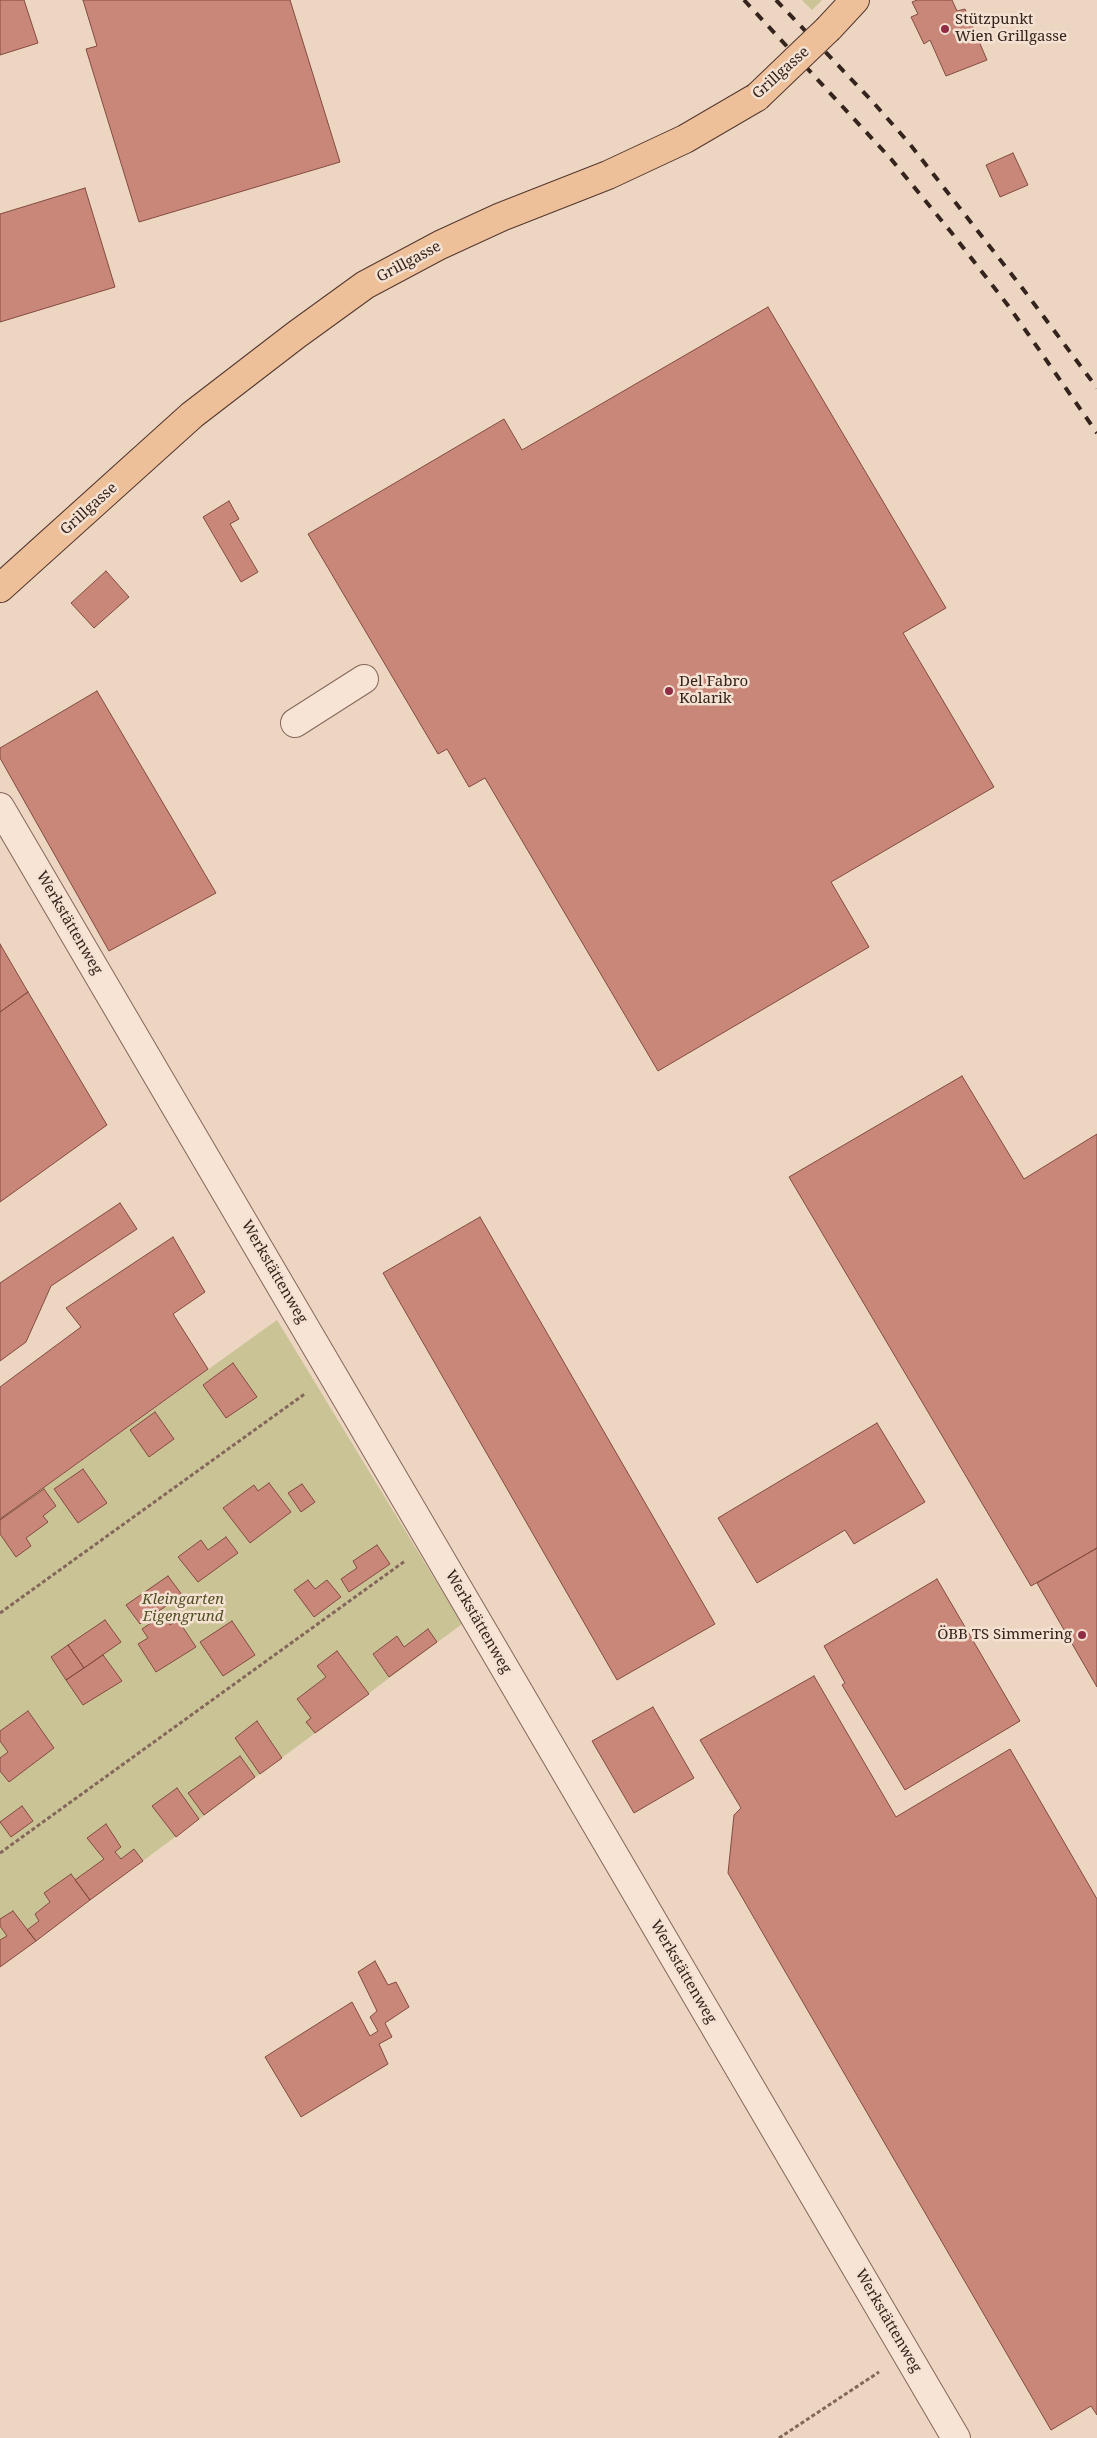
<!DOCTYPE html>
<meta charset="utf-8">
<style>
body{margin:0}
canvas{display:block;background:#ecd5c1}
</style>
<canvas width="1097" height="2438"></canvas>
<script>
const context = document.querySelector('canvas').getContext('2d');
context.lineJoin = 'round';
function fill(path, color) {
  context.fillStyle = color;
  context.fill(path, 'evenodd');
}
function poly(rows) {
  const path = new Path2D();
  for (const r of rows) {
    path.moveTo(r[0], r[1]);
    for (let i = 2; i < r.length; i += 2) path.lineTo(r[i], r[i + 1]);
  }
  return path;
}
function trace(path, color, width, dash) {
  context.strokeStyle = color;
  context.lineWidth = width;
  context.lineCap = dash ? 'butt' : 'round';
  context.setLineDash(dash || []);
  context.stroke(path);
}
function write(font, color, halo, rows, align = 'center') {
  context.font = font + ' "Noto Serif",serif';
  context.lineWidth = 5;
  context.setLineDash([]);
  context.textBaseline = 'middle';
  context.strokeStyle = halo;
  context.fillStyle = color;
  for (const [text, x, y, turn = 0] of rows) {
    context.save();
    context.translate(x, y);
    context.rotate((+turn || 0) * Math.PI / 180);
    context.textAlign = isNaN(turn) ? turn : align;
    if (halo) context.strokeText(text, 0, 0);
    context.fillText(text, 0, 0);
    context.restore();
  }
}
fill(poly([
 [802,0,822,0,812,10],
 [277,1320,462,1624,0,1967,0,1519]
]), '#c9c396');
const building = poly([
 [0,0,24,0,38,43,0,55,0,0],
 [83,0,290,0,340,162,139,222,86,49,97,46,83,0],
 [917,0,952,0,957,11,965,9,987,60,946,76,930,40,924,44,911,17,918,14,912,2,917,0],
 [1013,153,1028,185,1000,197,986,165,1013,153],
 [85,188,115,287,0,322,0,214,85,188],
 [768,307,946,608,903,633,994,787,831,882,869,947,658,1071,485,778,469,787,447,749,438,754,308,534,504,419,522,450,768,307],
 [229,501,239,519,230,524,258,572,241,582,203,517,229,501],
 [106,571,129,597,94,628,71,603,106,571],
 [97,691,216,893,109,951,0,758,0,748,97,691],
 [0,944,28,992,0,1012,0,944],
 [28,992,107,1125,0,1202,0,1012,28,992],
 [962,1076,1024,1179,1097,1134,1097,1548,1031,1586,789,1177,962,1076],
 [120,1203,137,1229,51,1286,26,1342,0,1361,0,1283,120,1203],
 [480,1217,715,1624,617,1680,383,1273,480,1217],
 [173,1237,205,1292,173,1314,208,1369,0,1519,0,1387,81,1327,66,1308,173,1237],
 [233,1363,257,1397,226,1418,203,1385,233,1363],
 [155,1412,174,1439,149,1457,130,1430,155,1412],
 [877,1423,925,1502,854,1544,845,1530,757,1583,718,1518,877,1423],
 [83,1469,107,1503,78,1523,54,1489,83,1469],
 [269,1483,291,1512,250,1543,223,1508,254,1485,258,1491,269,1483],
 [302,1484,315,1502,301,1512,288,1493,302,1484],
 [44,1489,56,1506,43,1516,48,1522,26,1538,31,1546,16,1557,0,1534,0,1520,44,1489],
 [226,1537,238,1553,198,1582,178,1557,201,1540,208,1550,226,1537],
 [377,1545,390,1564,349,1592,341,1579,357,1568,353,1561,377,1545],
 [1097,1548,1097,1687,1037,1583,1097,1548],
 [168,1576,182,1595,140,1624,126,1605,168,1576],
 [937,1579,1020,1721,905,1790,842,1685,845,1683,824,1646,937,1579],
 [308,1580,315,1589,327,1580,341,1597,314,1617,294,1590,308,1580],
 [163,1615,170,1625,178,1620,196,1647,156,1672,138,1644,148,1638,142,1629,163,1615],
 [105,1620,121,1642,84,1668,68,1645,105,1620],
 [232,1621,255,1655,223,1676,200,1642,232,1621],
 [428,1629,437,1642,389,1677,373,1654,397,1636,404,1647,428,1629],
 [68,1645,84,1668,66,1680,51,1657,68,1645],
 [337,1651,369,1694,315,1733,306,1722,311,1718,297,1699,326,1677,317,1666,337,1651],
 [103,1655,122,1681,83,1705,66,1680,103,1655],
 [814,1676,896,1817,1010,1749,1097,1899,1097,2415,1091,2406,1051,2430,728,1873,734,1815,741,1808,700,1740,814,1676],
 [653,1707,694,1778,634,1813,592,1741,653,1707],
 [28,1711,54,1748,9,1782,0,1771,0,1758,8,1752,0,1741,0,1731,28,1711],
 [257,1721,282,1758,260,1774,235,1738,257,1721],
 [240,1756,255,1777,204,1815,188,1793,240,1756],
 [177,1788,199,1819,176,1837,152,1806,177,1788],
 [22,1806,33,1821,11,1837,0,1822,22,1806],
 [106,1824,121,1847,115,1852,121,1859,134,1849,143,1861,90,1900,75,1880,104,1859,87,1838,106,1824],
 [71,1874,90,1900,36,1941,27,1930,39,1921,35,1914,50,1902,44,1893,71,1874],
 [13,1911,36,1941,0,1967,0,1940,7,1936,0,1926,0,1919,13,1911],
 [375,1961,388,1985,396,1982,409,2007,385,2023,392,2037,379,2044,388,2064,301,2117,265,2057,352,2002,370,2036,378,2031,370,2017,377,2011,358,1972,375,1961]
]);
fill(building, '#c98779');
trace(building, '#834b40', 1);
const minor = poly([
 [295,723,364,679],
 [0,807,956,2438]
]);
const major = poly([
 [829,28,855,0],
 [0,588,192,415,296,335,365,285,440,245,501,217,608,175,685,139,757,97]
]);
trace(minor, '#85665a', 30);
trace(major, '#53362e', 30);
trace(poly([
 [0,1613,306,1393],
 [0,1853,405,1561],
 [779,2438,879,2372]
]), '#85665a', 3, [4, 2.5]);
trace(minor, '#f7e4d4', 28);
trace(major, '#eec09a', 28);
trace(poly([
 [744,0,891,159,951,232,1010,308,1097,433],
 [776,0,872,101,909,143,1023,289,1097,388]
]), '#35231d', 4, [9, 9]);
const majorBridge = poly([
 [757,97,829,28]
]);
trace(majorBridge, '#53362e', 30, []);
trace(majorBridge, '#eec09a', 28);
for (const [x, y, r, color] of [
 [945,29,5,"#912c45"],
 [669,691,5,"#912c45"],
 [1082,1635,5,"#912c45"]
]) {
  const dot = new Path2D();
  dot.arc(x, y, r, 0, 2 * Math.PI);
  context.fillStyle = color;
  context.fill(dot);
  trace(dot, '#f4e1d1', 2);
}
write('15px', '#35231d', '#f4e1d1', [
 ["Stützpunkt",955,20],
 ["Wien Grillgasse",955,37],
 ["Del Fabro",679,682],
 ["Kolarik",679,699],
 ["ÖBB TS Simmering",1072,1635,"right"]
], 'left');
write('15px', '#35231d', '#f4e1d1', [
 ["Grillgasse",781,73,-42],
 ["Grillgasse",409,262,-28],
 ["Grillgasse",89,509,-42],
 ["Werkstättenweg",69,923,60],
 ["Werkstättenweg",274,1272,60],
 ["Werkstättenweg",478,1622,60],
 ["Werkstättenweg",683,1972,60],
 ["Werkstättenweg",888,2321,60]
]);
write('italic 15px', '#505125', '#f4e1d1', [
 ["Kleingarten",183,1600],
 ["Eigengrund",183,1617]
]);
</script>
